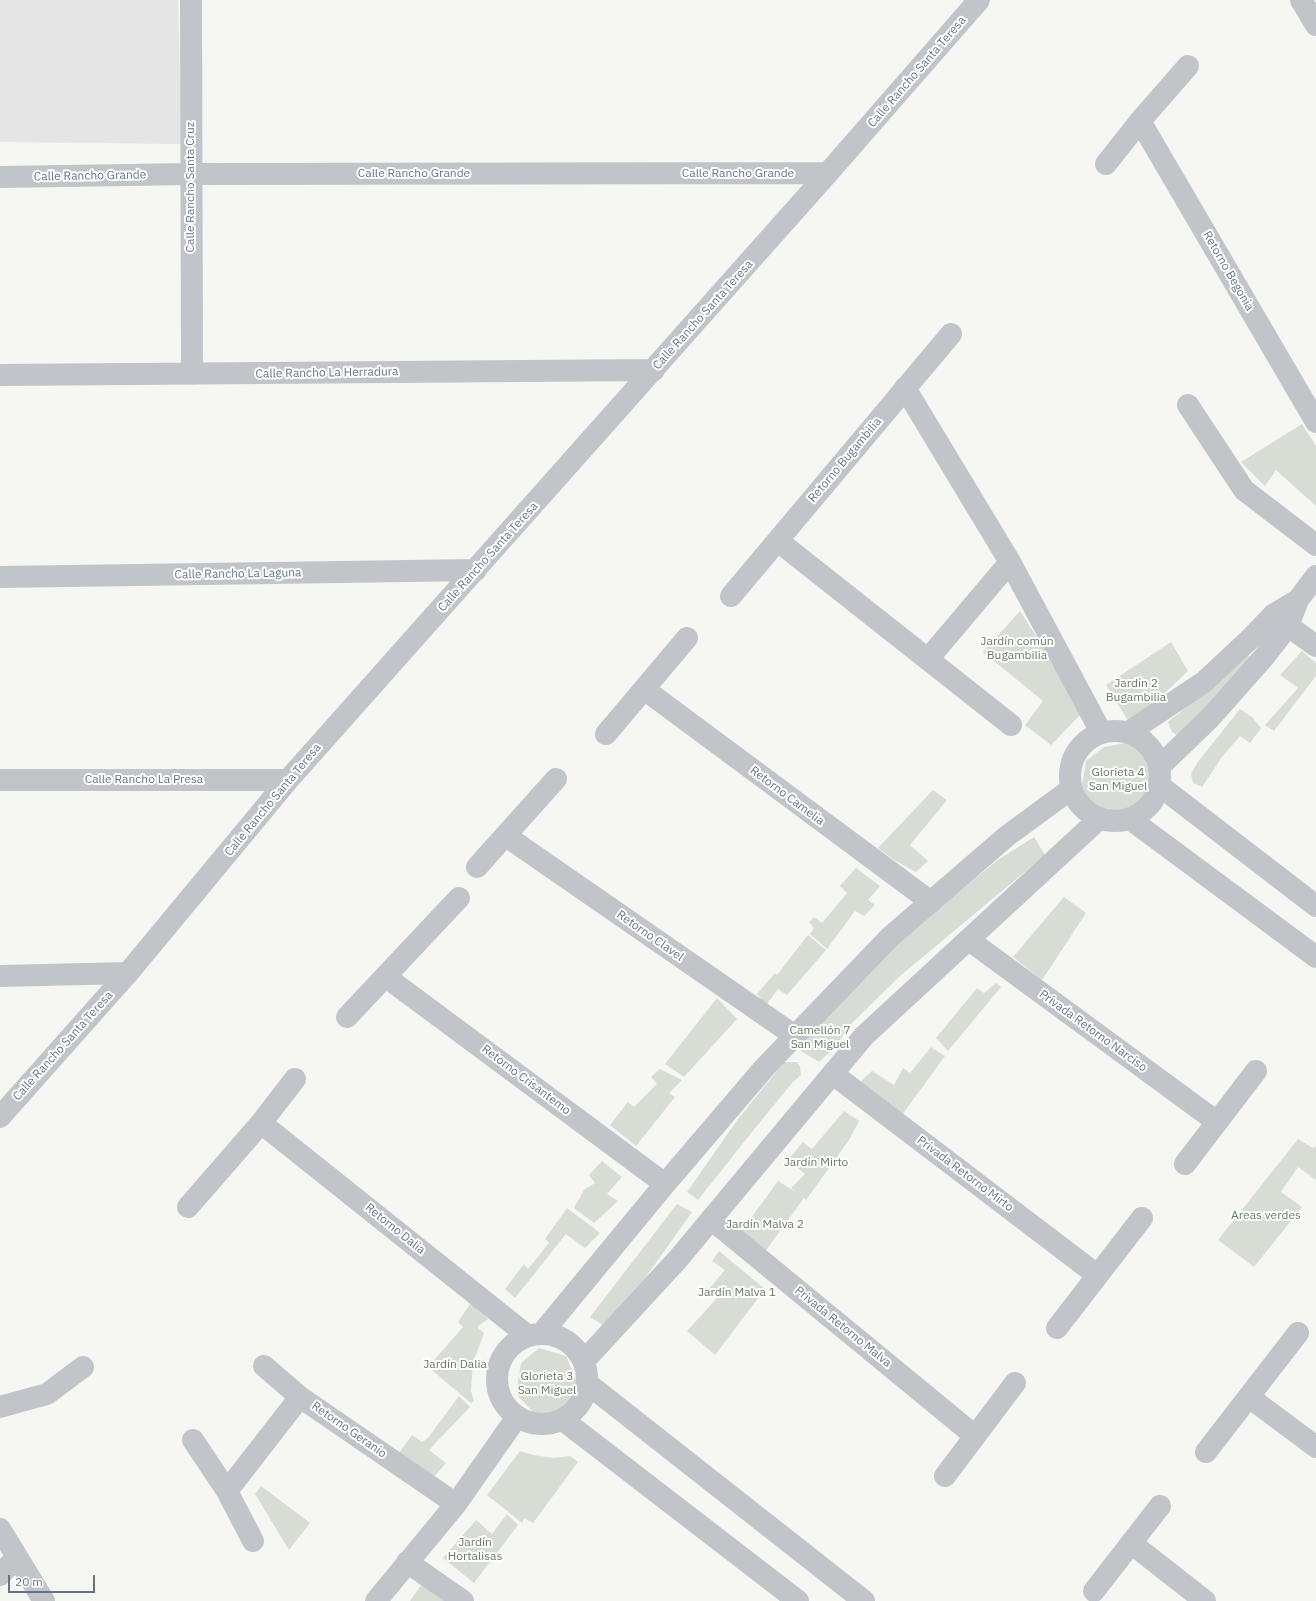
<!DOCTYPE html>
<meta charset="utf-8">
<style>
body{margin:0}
#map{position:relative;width:1316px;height:1601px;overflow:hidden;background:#f6f6f3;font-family:"IBM Plex Sans",sans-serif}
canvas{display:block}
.scale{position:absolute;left:8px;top:1575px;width:87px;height:18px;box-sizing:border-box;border:2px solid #647485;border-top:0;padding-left:5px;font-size:12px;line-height:14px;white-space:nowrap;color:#647485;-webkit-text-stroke:3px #fff;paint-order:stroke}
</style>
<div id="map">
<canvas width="1316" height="1601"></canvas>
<div class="scale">20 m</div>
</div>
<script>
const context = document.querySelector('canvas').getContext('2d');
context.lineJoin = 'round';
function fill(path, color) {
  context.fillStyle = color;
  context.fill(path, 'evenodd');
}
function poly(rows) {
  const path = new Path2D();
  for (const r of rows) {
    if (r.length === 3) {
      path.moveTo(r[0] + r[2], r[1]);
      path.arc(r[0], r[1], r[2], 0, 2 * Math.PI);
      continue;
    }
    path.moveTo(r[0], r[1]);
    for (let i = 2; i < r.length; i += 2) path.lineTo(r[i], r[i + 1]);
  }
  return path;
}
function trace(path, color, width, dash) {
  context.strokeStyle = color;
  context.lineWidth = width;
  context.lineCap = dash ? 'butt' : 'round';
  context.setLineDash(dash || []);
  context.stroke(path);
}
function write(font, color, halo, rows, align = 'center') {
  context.font = font + ' "IBM Plex Sans",sans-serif';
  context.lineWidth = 4;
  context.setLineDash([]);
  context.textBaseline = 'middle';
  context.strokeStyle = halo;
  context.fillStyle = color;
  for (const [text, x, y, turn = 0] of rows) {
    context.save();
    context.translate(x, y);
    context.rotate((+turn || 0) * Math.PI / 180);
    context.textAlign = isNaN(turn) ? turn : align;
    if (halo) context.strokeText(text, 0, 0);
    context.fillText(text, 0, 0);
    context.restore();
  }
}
fill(poly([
 [0,0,178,0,182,144,0,142]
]), '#e4e5e4');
fill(poly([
 [1302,424,1316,446,1316,506,1276,470,1265,486,1241,462],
 [1020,611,1084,711,1051,745,1025,725,1043,701,983,652],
 [1171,642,1188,671,1131,725,1106,685],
 [1302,651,1316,663,1316,676,1274,731,1265,725,1298,688,1280,675],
 [1247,656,1252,656,1183,739,1172,732,1168,722],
 [1240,709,1252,717,1261,728,1250,743,1240,736,1222,757,1202,787,1193,783,1191,774,1197,763],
 [1125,743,1142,749,1152,760,1156,776,1149,796,1140,809,1127,815,1109,814,1090,803,1082,785,1086,761,1104,747],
 [933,790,947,800,910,845,928,861,916,872,894,860,878,848],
 [1034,837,1045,855,900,976,853,1022,833,1049,819,1062,801,1051,798,1040,867,970,946,902,998,860],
 [856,868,880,886,868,900,875,905,864,916,855,911,827,949,810,934,814,928,809,922,814,917,822,923,847,893,840,886],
 [1064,897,1086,913,1042,980,1013,957],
 [808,935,826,950,787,995,778,989,766,1005,757,994,775,973,777,975],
 [996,983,1001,987,948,1051,936,1038,977,988,984,993],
 [717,998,737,1019,684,1077,665,1064],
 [931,1047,945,1056,902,1115,859,1083,872,1071,894,1085,903,1068,910,1073],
 [784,1062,797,1062,800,1067,801,1075,792,1083,752,1132,698,1200,687,1192,738,1119],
 [660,1069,682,1080,669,1093,675,1097,636,1146,610,1125,628,1102,634,1107,657,1084,651,1077],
 [844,1111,859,1121,849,1140,806,1200,804,1198,764,1253,738,1236,778,1181,797,1193,791,1188,805,1174,788,1160,803,1142,812,1149],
 [1298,1139,1313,1148,1316,1146,1316,1180,1298,1167,1281,1192,1302,1207,1254,1267,1218,1240],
 [602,1161,622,1177,607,1194,618,1201,594,1223,574,1208,584,1190,595,1183,589,1175],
 [677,1204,692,1212,609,1329,590,1317],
 [567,1208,600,1233,585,1248,566,1234,515,1298,505,1289,524,1264,528,1269,549,1243,545,1239],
 [719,1251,765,1289,715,1355,687,1331,717,1298,709,1289,725,1270,712,1261],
 [471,1303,488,1319,477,1327,484,1333,473,1363,471,1391,474,1401,471,1403,428,1367,463,1327,458,1322],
 [539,1348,566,1356,577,1382,571,1403,553,1413,535,1414,516,1394,521,1363],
 [459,1396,470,1407,429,1450,446,1463,433,1478,399,1453,412,1435,422,1442,428,1438],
 [520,1451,533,1455,554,1458,570,1456,578,1462,533,1523,524,1518,522,1523,487,1495],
 [261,1486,310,1523,289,1550,255,1494],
 [507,1514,518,1525,474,1583,443,1558,476,1520,492,1534],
 [422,1584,451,1601,410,1601]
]), '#d7ddd4');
trace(poly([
 [191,0,192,374],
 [1301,0,1316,25],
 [1140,121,1316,422],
 [1106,164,1140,121,1188,66],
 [0,177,191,174,828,173],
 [0,375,654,370],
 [905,388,1010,562,1101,732],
 [1188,405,1244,490,1316,545],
 [778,541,1011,725],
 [0,577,476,570],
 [731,596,951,334],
 [1276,617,1316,646],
 [928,659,1010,562],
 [644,689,931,902],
 [1115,776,45],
 [1129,732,1204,682,1250,639,1273,615,1298,600],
 [606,734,687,638],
 [1160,766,1210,718,1264,657,1288,626,1298,600,1316,576],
 [0,780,288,780],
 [1160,786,1316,906],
 [1130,819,1316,957],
 [506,836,795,1036],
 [477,867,556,779],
 [969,940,1217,1122],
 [0,976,128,973],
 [386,977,665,1184],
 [347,1017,459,898],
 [833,1074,1097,1275],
 [0,1117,128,973,288,780,828,173,979,0],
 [261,1123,528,1336],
 [1185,1164,1256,1071],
 [188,1207,261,1123,295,1079],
 [711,1219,975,1436],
 [1057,1328,1142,1218],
 [542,1333,665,1184,765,1067,890,937,1007,836,1071,789],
 [542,1379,45],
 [584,1361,678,1259,864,1036,1099,819],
 [264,1366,300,1397,456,1504],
 [588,1384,864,1601],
 [1249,1397,1316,1447],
 [0,1407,47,1394,83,1367],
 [563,1420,798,1601],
 [193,1440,227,1491,253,1541],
 [1206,1452,1298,1333],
 [945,1476,1015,1383],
 [227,1491,300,1397],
 [0,1529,44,1601],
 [1131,1543,1205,1601],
 [407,1562,463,1601],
 [0,1575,17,1557],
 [1094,1591,1160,1506],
 [376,1601,456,1504,517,1417]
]), '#c1c5c9', 22);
write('12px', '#647485', '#fff', [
 ["Calle Rancho Santa Teresa",917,72,-49],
 ["Calle Rancho Grande",414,174],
 ["Calle Rancho Grande",738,174],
 ["Calle Rancho Grande",90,176,-1],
 ["Calle Rancho Santa Cruz",191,187,-90],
 ["Retorno Begonia",1228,271,60],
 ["Calle Rancho Santa Teresa",703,315,-48],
 ["Calle Rancho La Herradura",327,373,-1],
 ["Retorno Bugambilia",845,460,-50],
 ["Calle Rancho Santa Teresa",488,557,-48],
 ["Calle Rancho La Laguna",238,574,-1],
 ["Calle Rancho La Presa",144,780],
 ["Retorno Camelia",787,796,37],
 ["Calle Rancho Santa Teresa",273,800,-50],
 ["Retorno Clavel",650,936,35],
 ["Privada Retorno Narciso",1093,1031,36],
 ["Calle Rancho Santa Teresa",63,1046,-48],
 ["Retorno Crisantemo",526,1080,37],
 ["Privada Retorno Mirto",965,1174,37],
 ["Retorno Dalia",395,1229,39],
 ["Privada Retorno Malva",843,1327,39],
 ["Retorno Geranio",349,1430,35]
]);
write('12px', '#667b63', '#fff', [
 ["Jardín común",1017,642],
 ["Bugambilia",1017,656],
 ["Jardín 2",1136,684],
 ["Bugambilia",1136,698],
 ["Glorieta 4",1118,773],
 ["San Miguel",1118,787],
 ["Camellón 7",820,1031],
 ["San Miguel",820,1045],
 ["Jardín Mirto",816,1163],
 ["Areas verdes",1266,1216],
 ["Jardín Malva 2",765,1225],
 ["Jardín Malva 1",737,1293],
 ["Jardín Dalia",455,1365],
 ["Glorieta 3",547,1377],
 ["San Miguel",547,1391],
 ["Jardín",475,1543],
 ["Hortalisas",475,1557]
]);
</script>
